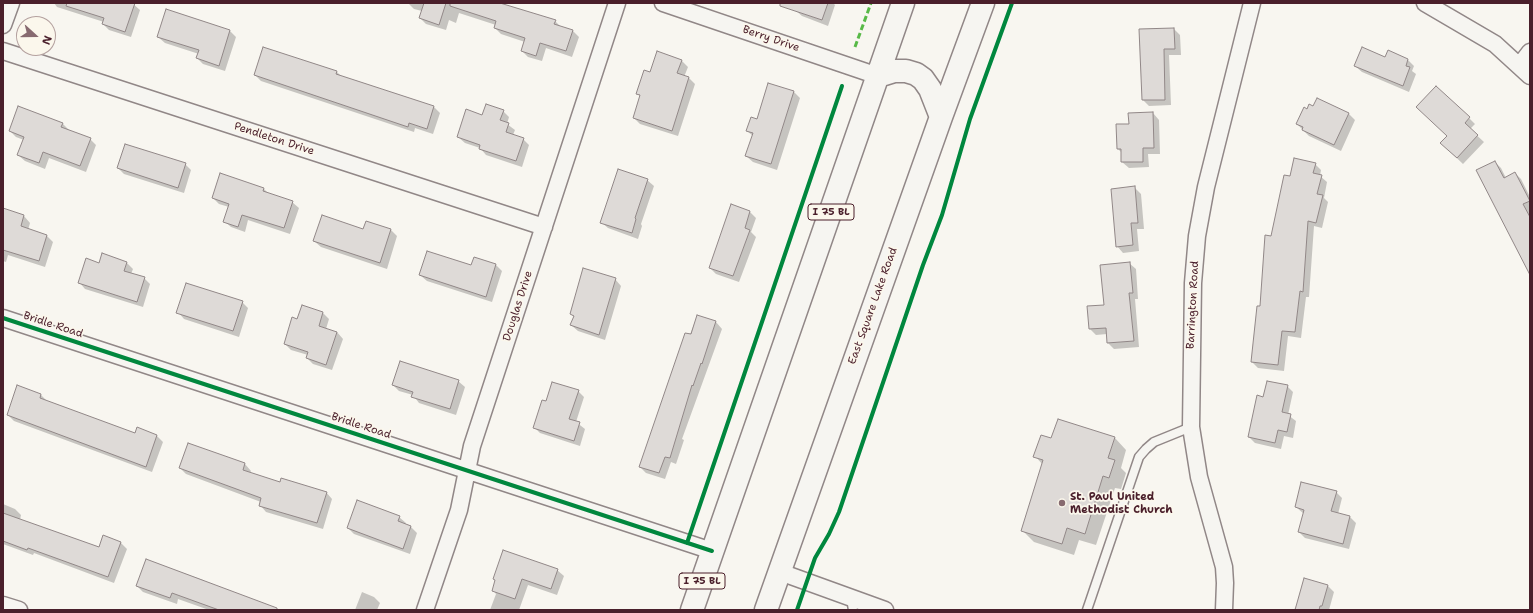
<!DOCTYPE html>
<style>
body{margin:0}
#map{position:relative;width:1533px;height:613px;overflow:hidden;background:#f8f6f0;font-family:"Shantell Sans",sans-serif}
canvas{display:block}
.frame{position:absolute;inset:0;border:4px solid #4a1f2b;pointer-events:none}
.north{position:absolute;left:16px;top:16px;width:40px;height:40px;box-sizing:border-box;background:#fbf7ec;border:1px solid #b4a19f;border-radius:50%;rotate:111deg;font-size:11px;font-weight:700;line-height:16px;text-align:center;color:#4a1f2b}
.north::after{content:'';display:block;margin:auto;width:14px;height:18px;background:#876a70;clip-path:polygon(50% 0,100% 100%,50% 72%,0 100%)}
</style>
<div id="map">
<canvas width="1533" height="613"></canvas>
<div class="frame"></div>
<div class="north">N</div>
</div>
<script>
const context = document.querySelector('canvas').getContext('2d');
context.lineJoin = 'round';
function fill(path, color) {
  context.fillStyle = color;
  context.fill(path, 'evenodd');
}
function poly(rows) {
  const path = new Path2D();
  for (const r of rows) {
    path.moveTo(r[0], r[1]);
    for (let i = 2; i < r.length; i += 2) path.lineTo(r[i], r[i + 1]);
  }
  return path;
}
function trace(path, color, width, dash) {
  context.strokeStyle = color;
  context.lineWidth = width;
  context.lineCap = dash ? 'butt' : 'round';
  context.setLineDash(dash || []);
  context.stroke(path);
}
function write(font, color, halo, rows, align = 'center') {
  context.font = font + ' "Shantell Sans",sans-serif';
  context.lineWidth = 3.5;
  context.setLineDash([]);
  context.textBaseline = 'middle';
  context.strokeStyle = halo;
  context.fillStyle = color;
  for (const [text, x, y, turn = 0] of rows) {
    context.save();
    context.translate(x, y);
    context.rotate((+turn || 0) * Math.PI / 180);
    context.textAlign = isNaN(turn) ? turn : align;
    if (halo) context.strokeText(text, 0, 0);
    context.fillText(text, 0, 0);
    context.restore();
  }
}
fill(poly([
 [54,3,132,3,140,10,131,37,109,30,103,24,104,22,57,7],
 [408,3,497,3,555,21,561,27,573,31,579,37,572,57,546,48,542,61,528,57,522,51,525,42,501,34,495,28,496,25,459,13,456,23,449,20,446,30,426,24,420,18,422,11,414,9],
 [798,3,833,3,835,5,828,26,802,16,795,10],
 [1174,29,1180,35,1181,55,1169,55,1171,105,1149,106,1143,100,1140,30],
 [230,31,236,37,225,71,203,64,197,58,199,54,165,43,158,37],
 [1389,52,1408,60,1414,66,1412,71,1416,74,1409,92,1362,72,1355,66,1386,58],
 [681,60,688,67,684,77,689,78,695,84,678,136,640,124,634,118,641,97,638,94,651,73],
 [337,72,342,77,434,107,440,113,433,134,415,128,414,132,261,81,255,75],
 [769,84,794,92,800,98,777,170,753,162,746,156,753,136,747,131,758,120],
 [1318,99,1349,114,1355,120,1341,151,1309,136,1297,124,1308,110,1314,107],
 [503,111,509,117,507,124,515,130,513,135,523,139,529,145,522,167,486,155,480,148,465,143,458,137],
 [1153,113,1159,120,1160,154,1148,154,1149,167,1129,168,1122,162,1122,153,1118,149,1130,125,1129,114],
 [1469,118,1475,124,1470,129,1484,142,1463,164,1441,143],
 [63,124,69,130,90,139,96,145,86,172,49,158,45,169,25,161,18,155,24,140,16,137,10,131],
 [1495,162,1501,168,1506,178,1515,173,1521,179,1530,197,1530,269],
 [185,164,191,170,184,193,124,174,118,168],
 [1315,164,1321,170,1320,176,1327,182,1324,198,1328,202,1322,228,1314,226,1309,297,1306,297,1301,338,1288,336,1284,371,1258,368,1252,362,1271,237,1291,178],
 [221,175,264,189,269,194,292,202,299,208,290,234,248,220,245,232,231,227,224,221,229,207,219,204,213,198],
 [647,180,654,186,641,224,642,226,638,239,608,228,601,222],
 [1135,188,1141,194,1144,229,1137,229,1139,251,1123,253,1117,246],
 [3,210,24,216,30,223,28,230,47,236,53,242,45,267,8,255,6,262,3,261],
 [750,212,756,218,751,232,756,237,739,282,716,274,710,268],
 [367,222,391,230,397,236,387,269,321,247,314,241,364,230],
 [475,258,496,265,502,271,492,302,427,281,420,275,472,266],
 [126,262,133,269,131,274,144,278,150,284,143,307,85,289,79,282,99,264],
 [1129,263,1136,269,1138,299,1135,299,1139,347,1114,349,1108,343,1107,334,1096,335,1090,329,1088,307,1105,306],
 [615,279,621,286,605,340,578,331,571,325,574,317,571,314],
 [242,302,248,308,239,337,184,319,178,312],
 [302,306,323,313,329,319,326,329,337,332,343,339,332,370,313,364,307,358,308,355,291,350,285,344,298,320],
 [697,316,716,322,722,329,682,439,684,440,676,464,671,462,665,479,646,473,640,467],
 [458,381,465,387,456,415,419,403,413,395,399,391,393,385],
 [18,386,41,395,47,401,135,434,137,429,157,436,163,442,152,472,14,421,8,415],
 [1287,386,1293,392,1288,415,1296,421,1293,438,1284,436,1281,449,1255,443,1249,437,1264,398],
 [578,391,584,397,576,422,585,429,580,446,540,433,534,427,546,402],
 [1115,438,1126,450,1121,468,1126,473,1121,489,1115,488,1096,545,1079,540,1074,555,1034,542,1022,530,1043,465,1035,456,1052,439],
 [189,444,245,464,251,471,250,473,281,483,326,492,332,499,323,529,266,512,260,505,261,502,186,474,180,468],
 [1336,492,1342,498,1338,514,1349,516,1356,523,1349,549,1305,538,1299,532,1304,514,1296,507],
 [3,504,15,509,21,515,20,520,99,548,120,542,127,549,114,583,34,553,33,555,3,544],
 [399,517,406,523,405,525,411,527,417,533,410,554,354,534,348,528],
 [147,560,203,580,207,584,280,610,209,610,178,599,177,604,143,592,137,586],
 [557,570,564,576,557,595,528,585,519,610,490,610,496,594,493,590,496,581],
 [1328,586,1334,592,1329,610,1294,610,1296,606],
 [362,592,374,597,380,603,377,610,355,610]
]), '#0003');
const building = poly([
 [67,3,135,3,125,32,102,24,104,18,66,6,67,3],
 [424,3,446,3,439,25,419,18,424,3],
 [450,3,500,3,556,20,554,24,573,30,566,51,540,43,536,56,521,51,525,38,494,28,496,21,450,6,450,3],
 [780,3,828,3,822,20,780,6,780,3],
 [166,9,230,30,219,66,196,58,199,50,157,37,166,9],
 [1174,28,1175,49,1164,49,1165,100,1142,100,1139,29,1174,28],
 [263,47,337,71,336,74,434,106,427,129,409,123,408,127,254,75,263,47],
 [1362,47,1385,57,1388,50,1408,59,1406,66,1410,67,1403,86,1354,66,1362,47],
 [657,51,682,60,677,73,689,77,672,131,633,118,640,95,636,94,644,70,650,72,657,51],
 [768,83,794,91,771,164,745,156,753,133,746,131,751,117,757,119,768,83],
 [1436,86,1470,117,1465,123,1478,135,1457,158,1440,143,1447,136,1416,107,1436,86],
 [1317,98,1349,113,1334,145,1302,130,1303,127,1296,124,1304,107,1307,109,1309,104,1313,106,1317,98],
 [486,104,504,110,500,120,509,123,506,132,524,138,516,161,479,149,480,145,457,137,466,109,482,115,486,104],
 [18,106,63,123,61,127,91,138,80,166,43,152,39,163,17,155,24,137,9,131,18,106],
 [1153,112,1154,148,1143,148,1143,162,1121,162,1121,149,1117,149,1116,124,1129,124,1128,113,1153,112],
 [125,144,186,163,178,188,117,168,125,144],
 [1294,158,1316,163,1313,173,1322,175,1317,194,1323,195,1316,223,1308,221,1303,292,1300,291,1295,332,1282,331,1278,365,1251,362,1257,306,1260,306,1265,235,1271,236,1284,175,1290,176,1294,158],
 [1495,161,1504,178,1515,172,1530,201,1523,204,1530,217,1530,275,1476,170,1495,161],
 [618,169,648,179,635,218,636,219,632,233,600,223,618,169],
 [220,173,264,188,263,191,293,201,284,228,242,215,238,227,223,222,229,204,212,198,220,173],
 [1135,186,1138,223,1131,223,1133,245,1116,247,1111,189,1135,186],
 [731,204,750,211,745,228,750,230,733,276,709,268,731,204],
 [3,208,24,215,21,226,47,235,39,261,3,250,3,208],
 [322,215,363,229,366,221,391,229,380,263,313,241,322,215],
 [427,251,471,265,474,257,496,264,486,297,419,275,427,251],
 [102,253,127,262,124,271,145,277,137,302,78,283,86,258,99,263,102,253],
 [1130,262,1133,293,1129,293,1134,341,1107,343,1106,328,1089,329,1087,306,1104,305,1100,265,1130,262],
 [583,268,616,278,599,335,570,325,574,316,570,314,583,268],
 [186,283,243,301,233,331,176,313,186,283],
 [302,305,323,312,319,326,337,332,326,365,306,358,308,352,284,344,292,317,297,319,302,305],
 [697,315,716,321,702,364,701,363,693,386,692,385,670,458,665,457,659,473,639,467,685,333,691,334,697,315],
 [400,361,459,380,450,409,411,397,413,392,392,385,400,361],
 [1267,381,1288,385,1282,412,1291,414,1287,432,1278,430,1275,443,1248,437,1257,395,1263,397,1267,381],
 [552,382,579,390,569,419,580,422,574,441,533,428,542,400,546,401,552,382],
 [17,385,41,394,40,398,135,433,137,427,157,435,146,467,7,415,17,385],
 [1058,419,1115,437,1108,458,1115,460,1109,478,1103,476,1085,534,1067,528,1062,544,1021,531,1043,460,1033,457,1041,435,1051,438,1058,419],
 [188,443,245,463,243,470,280,482,281,478,327,492,317,523,259,506,261,498,179,468,188,443],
 [1301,482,1337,491,1331,511,1350,516,1343,544,1298,532,1304,510,1295,507,1301,482],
 [357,500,400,516,398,521,411,526,403,549,347,528,357,500],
 [3,513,99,547,103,535,121,542,108,577,28,548,27,550,3,541,3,513],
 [503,550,558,569,551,589,522,579,515,599,492,591,495,580,493,579,503,550],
 [146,559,277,608,277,610,219,610,172,593,170,598,136,586,146,559],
 [1304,578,1328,585,1322,606,1320,606,1319,610,1295,610,1304,578]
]);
fill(building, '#dedad7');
trace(building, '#918787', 1);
const lane = poly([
 [851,598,853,610],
 [1087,610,1139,457,1146,449,1154,442,1191,427]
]);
const street = poly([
 [663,3,878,76],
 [1425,3,1495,44,1530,76],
 [3,25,11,3],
 [3,51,544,227],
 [1520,65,1530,52],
 [3,318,712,551],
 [780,572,885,610],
 [3,605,19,610],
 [425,610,459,510,472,446,617,3],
 [1224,610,1225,583,1224,567,1199,477,1191,427,1193,283,1197,236,1206,187,1252,3]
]);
const highway = poly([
 [878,76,894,71,906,71,916,74,923,79,930,89,941,117],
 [692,610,903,3],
 [766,610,941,117,983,3]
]);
trace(lane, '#918787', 11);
trace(street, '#918787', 19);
trace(highway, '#918787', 25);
trace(lane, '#f6f5f1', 8);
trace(street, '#f6f5f1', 16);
trace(highway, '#f6f5f1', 22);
trace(poly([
 [855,47,871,3]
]), '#58b947', 3, [6, 3]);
trace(poly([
 [3,318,712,551],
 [687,543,842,86],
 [797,610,815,558,829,534,839,512,923,265,942,215,970,119,1012,3]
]), '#00873e', 4);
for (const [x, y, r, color] of [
 [1062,503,4,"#876a70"]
]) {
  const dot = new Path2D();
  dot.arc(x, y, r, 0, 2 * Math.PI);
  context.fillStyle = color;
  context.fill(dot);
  trace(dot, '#fbf7ec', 1.5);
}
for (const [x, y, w] of [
 [831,212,46],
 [702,581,46]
]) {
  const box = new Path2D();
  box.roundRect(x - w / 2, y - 8, w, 16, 3);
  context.fillStyle = '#fbf7ec';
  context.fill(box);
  trace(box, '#4a1f2b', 1);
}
write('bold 10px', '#4a1f2b', null, [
 ["I 75 BL",831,212],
 ["I 75 BL",702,581]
]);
write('11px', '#4a1f2b', '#fbf7ec', [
 ["Berry Drive",771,39,19],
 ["Pendleton Drive",274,139,18],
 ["Barrington Road",1193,305,-87],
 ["Douglas Drive",518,306,-72],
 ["East Square Lake Road",873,306,-70],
 ["Bridle Road",53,325,18],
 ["Bridle Road",361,426,18]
]);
write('bold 11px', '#4a1f2b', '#fbf7ec', [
 ["St. Paul United",1070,497],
 ["Methodist Church",1070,510]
], 'left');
</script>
